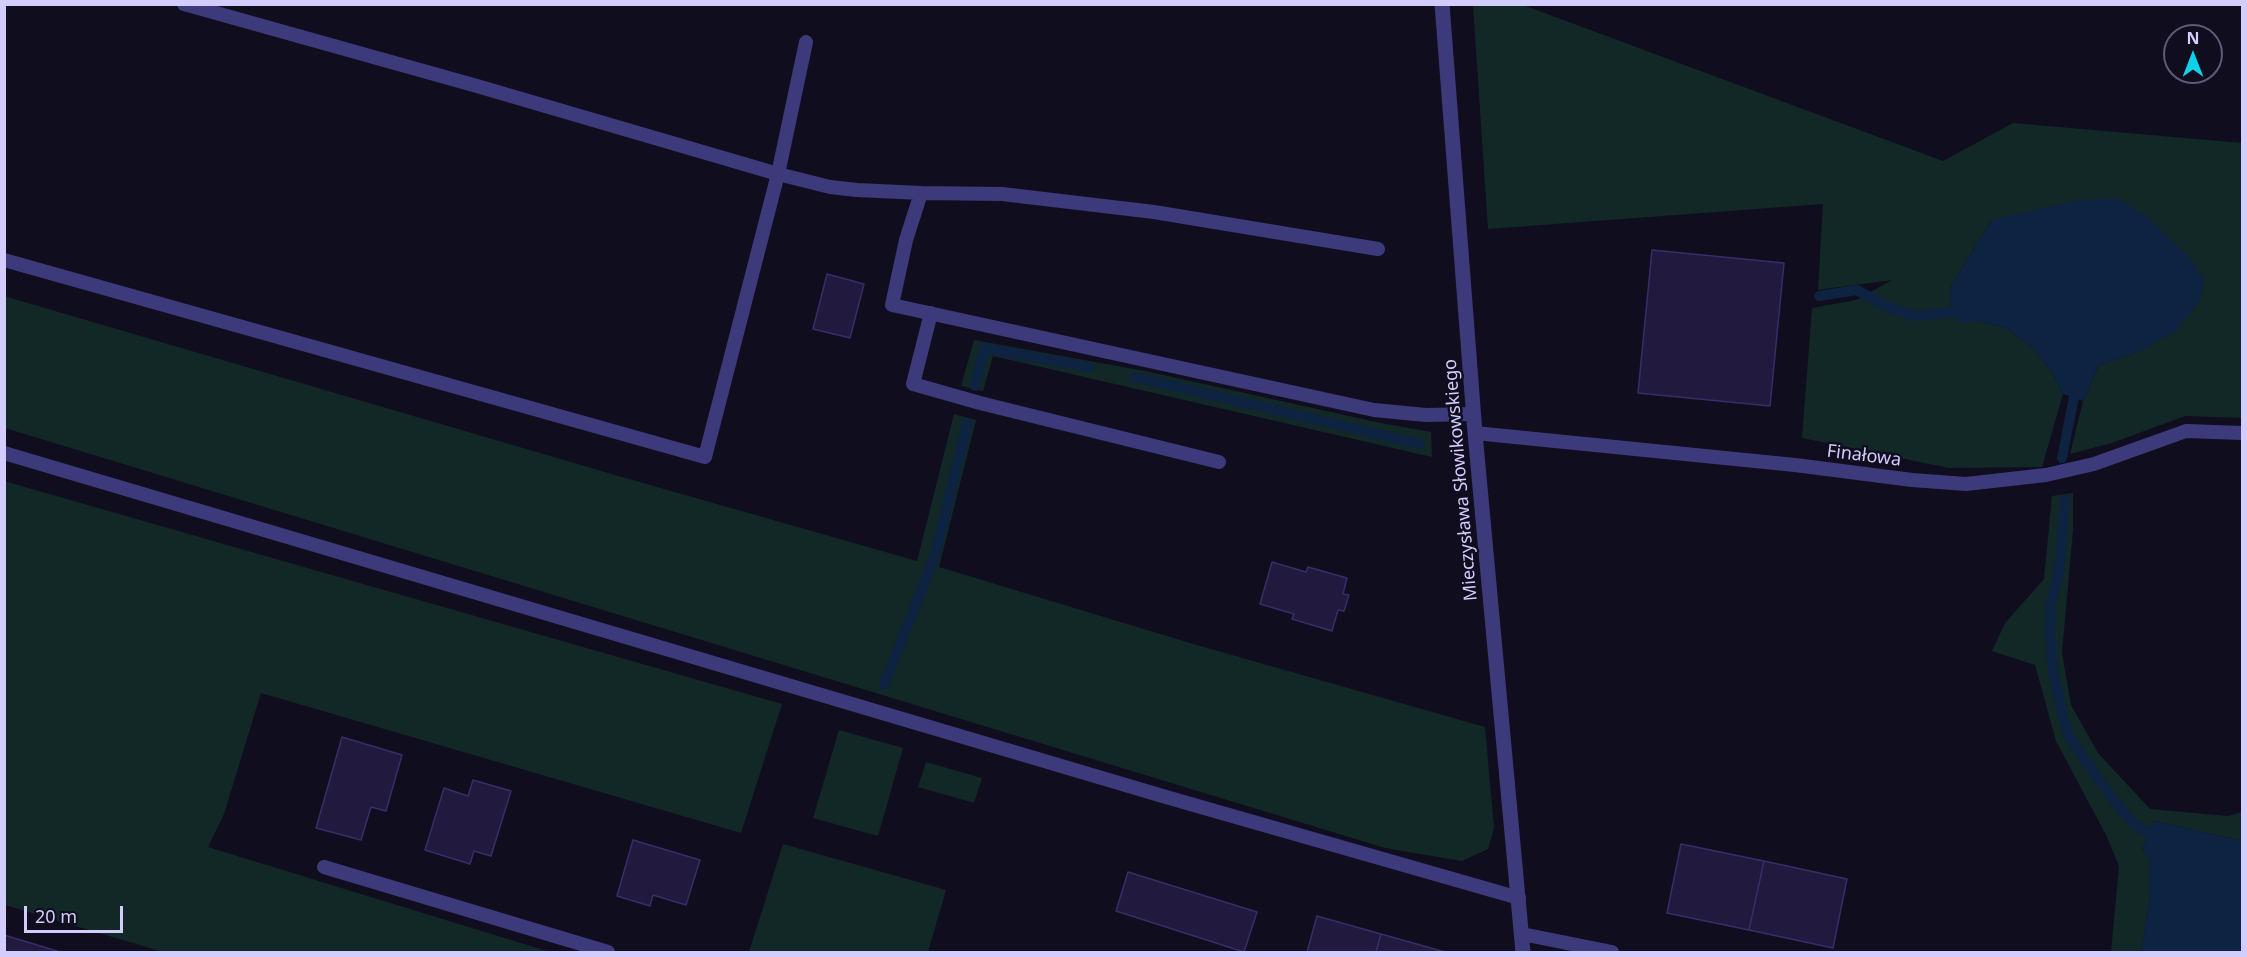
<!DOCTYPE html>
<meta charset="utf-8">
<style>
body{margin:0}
#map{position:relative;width:2247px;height:957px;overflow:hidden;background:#100d1e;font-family:"Noto Sans",sans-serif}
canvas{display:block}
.frame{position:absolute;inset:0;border:6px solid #d2cdfd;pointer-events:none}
.north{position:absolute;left:2163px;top:24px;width:60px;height:60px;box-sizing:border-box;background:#100d1e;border:2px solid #5e5a77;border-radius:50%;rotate:0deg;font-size:16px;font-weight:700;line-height:24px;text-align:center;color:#d2cdfd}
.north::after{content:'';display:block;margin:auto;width:21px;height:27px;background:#0bd4ea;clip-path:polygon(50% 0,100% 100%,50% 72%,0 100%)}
.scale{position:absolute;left:24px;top:906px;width:99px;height:27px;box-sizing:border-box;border:3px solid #d2cdfd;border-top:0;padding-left:8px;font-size:18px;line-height:21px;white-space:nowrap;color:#d2cdfd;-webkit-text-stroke:4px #100d1e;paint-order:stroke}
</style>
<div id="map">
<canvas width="2247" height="957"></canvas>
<div class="frame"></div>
<div class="north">N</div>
<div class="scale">20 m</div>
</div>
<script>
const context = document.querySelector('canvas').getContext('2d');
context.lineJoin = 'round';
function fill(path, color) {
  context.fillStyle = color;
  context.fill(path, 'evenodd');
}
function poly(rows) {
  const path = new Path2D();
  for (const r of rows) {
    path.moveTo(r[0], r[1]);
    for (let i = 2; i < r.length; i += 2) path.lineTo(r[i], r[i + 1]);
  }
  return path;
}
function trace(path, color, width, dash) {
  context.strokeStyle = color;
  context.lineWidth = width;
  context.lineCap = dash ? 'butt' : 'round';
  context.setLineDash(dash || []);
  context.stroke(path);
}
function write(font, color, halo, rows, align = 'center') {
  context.font = font + ' "Noto Sans",sans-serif';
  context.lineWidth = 5;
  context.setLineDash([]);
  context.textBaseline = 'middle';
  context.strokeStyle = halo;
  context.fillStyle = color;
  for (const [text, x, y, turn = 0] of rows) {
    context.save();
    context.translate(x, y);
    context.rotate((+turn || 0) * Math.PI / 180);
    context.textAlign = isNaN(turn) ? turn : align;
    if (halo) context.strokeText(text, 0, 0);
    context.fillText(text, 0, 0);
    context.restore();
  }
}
fill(poly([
 [1473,5,1523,5,1943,161,2013,123,2242,143,2242,418,2185,416,2112,443,2070,454,2083,401,2099,365,2141,351,1992,220,1950,287,1951,304,1958,322,1982,322,2006,328,2033,348,2052,372,2063,394,2042,467,1949,468,1802,438,1812,308,1856,300,1892,280,1818,290,1823,204,1488,229],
 [4,296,615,475,917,561,954,414,976,420,939,567,1190,643,1485,727,1494,828,1488,849,1462,861,1385,848,5,428],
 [974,340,1145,371,1381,423,1431,432,1432,457,993,356,983,391,961,386],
 [4,481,782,704,741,833,261,693,224,814,208,847,550,952,163,952,5,905],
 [2073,493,2073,530,2062,653,2071,705,2098,753,2150,809,2228,816,2242,812,2242,841,2154,821,2142,849,2150,859,2150,897,2141,952,2111,952,2119,866,2107,837,2056,741,2035,665,1992,651,2005,623,2044,579,2052,496],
 [839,730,903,748,878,836,813,818],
 [926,762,982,778,974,803,918,787],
 [783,844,946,890,928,952,749,952]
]), '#112827');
fill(poly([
 [2118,199,2146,216,2189,257,2204,279,2200,301,2177,330,2141,351,2099,365,2083,401,2063,394,2052,372,2033,348,2006,328,1982,322,1958,322,1951,304,1950,287,1992,220,2079,200],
 [2154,821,2242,841,2242,952,2141,952,2150,896,2150,859,2142,849]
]), '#0e2241');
trace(poly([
 [1819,296,1857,290,1888,307,1913,316,1955,312],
 [1135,377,1420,444],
 [975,386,984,348,1089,367],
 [2062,458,2074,397],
 [2065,500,2059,572,2051,601,2050,634,2054,677,2068,735,2109,794,2132,822,2148,833],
 [884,685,935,555,967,424]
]), '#0e2241', 10);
const building = poly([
 [1652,250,1784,263,1770,406,1638,393,1652,250],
 [827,274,864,284,850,338,813,329,827,274],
 [1272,562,1306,572,1308,567,1347,578,1343,594,1349,595,1344,611,1338,610,1332,631,1292,619,1294,614,1260,604,1272,562],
 [342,737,402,755,386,811,371,807,361,840,316,828,342,737],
 [473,780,511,791,491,856,474,851,470,864,425,850,444,788,468,796,473,780],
 [633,840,700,860,686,905,653,895,650,906,617,896,633,840],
 [1681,844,1764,861,1749,930,1667,913,1681,844],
 [1764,861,1847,879,1833,948,1749,930,1764,861],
 [1128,872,1257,912,1244,952,1116,911,1128,872],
 [1317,916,1381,934,1376,952,1307,952,1317,916],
 [1381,934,1445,952,1376,952,1381,934],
 [4,935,57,951,56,952,4,952,4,935]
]);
fill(building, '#211a3e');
trace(building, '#392d69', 1.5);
trace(poly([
 [184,4,477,86,778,174,830,187,857,190,921,193,906,240,892,305,1374,410,1426,415,1474,414],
 [921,193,1002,194,1154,212,1378,249],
 [4,260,705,457,778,174,806,42],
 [931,313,913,384,980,403,1219,462],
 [1475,433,1795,465,1912,480,1966,484,2046,475,2094,464,2186,431,2242,433],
 [4,453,1166,797,1519,898],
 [324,867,608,952],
 [1522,934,1612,952]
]), '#3d3a7b', 14);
trace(poly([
 [1442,4,1475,433,1523,952]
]), '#3d3a7b', 15);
write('18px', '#d2cdfd', '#100d1e', [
 ["Finałowa",1864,456,7],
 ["Mieczysława Słowikowskiego",1461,480,-95]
]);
</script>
